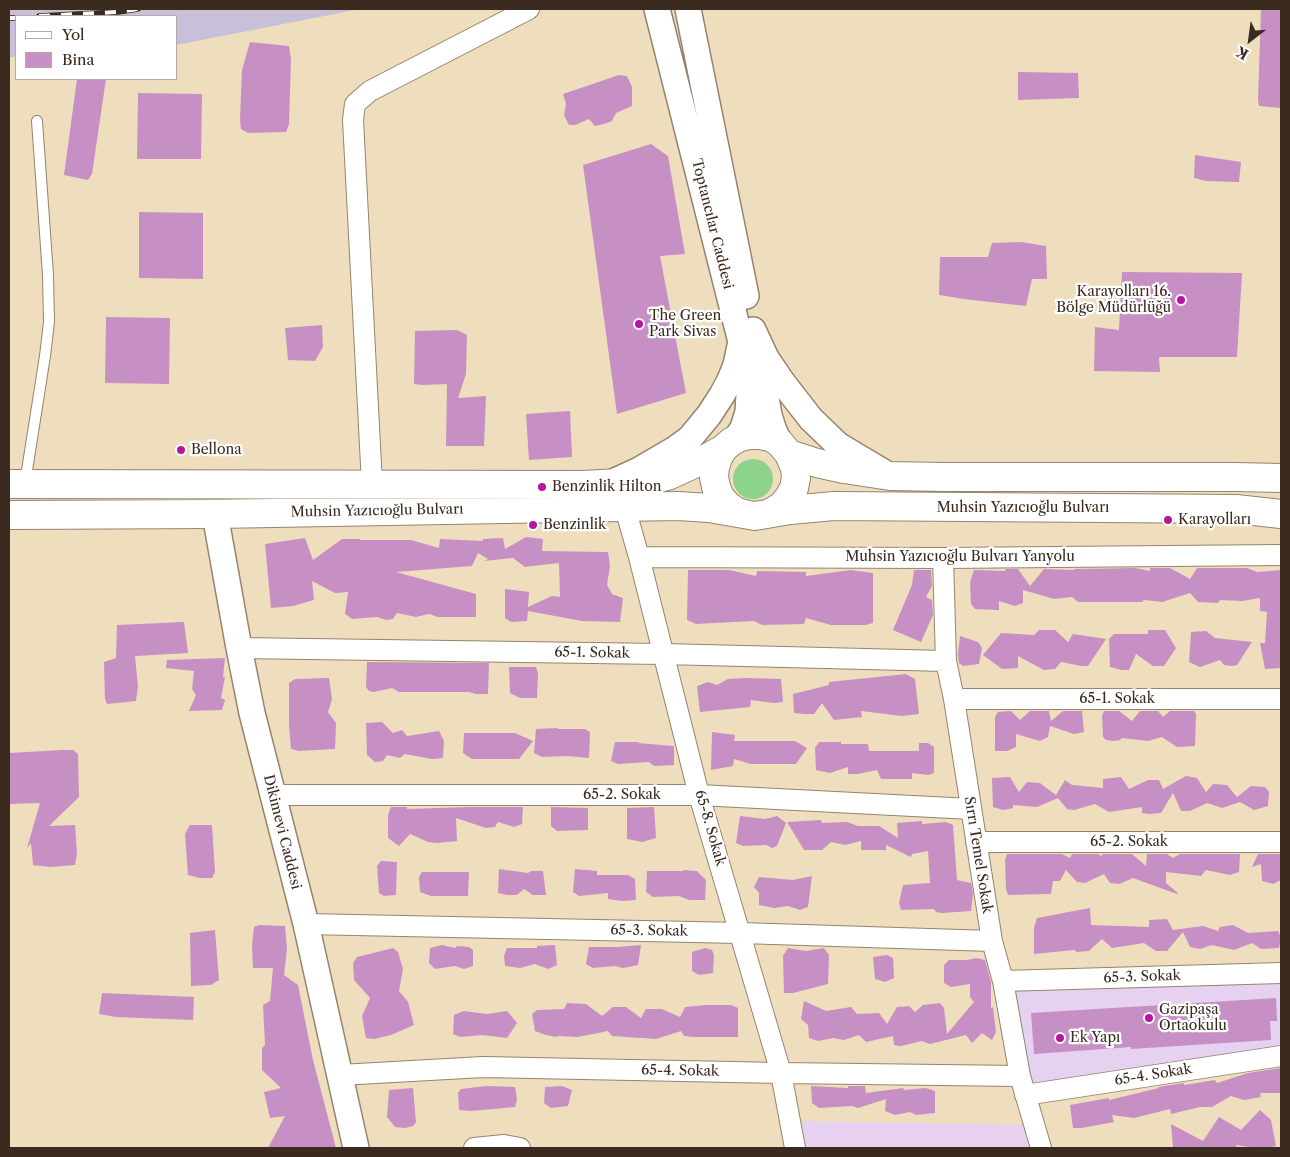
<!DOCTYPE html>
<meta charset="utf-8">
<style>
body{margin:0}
#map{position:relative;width:1290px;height:1157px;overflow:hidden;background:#efdebd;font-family:"Libre Caslon Text",serif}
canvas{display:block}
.frame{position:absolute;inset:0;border:10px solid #3b2a1e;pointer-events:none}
.legend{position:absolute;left:15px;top:15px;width:162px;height:65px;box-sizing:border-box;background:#fff;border:1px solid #b1aaa5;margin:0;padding:6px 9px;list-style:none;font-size:15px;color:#3b2a1e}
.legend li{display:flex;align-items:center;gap:10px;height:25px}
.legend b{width:25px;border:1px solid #b1aaa5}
.north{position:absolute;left:1225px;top:15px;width:50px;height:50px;-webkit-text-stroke:4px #fff;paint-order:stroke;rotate:210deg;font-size:14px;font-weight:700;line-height:20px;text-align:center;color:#3b2a1e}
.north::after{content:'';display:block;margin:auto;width:18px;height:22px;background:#3b2a1e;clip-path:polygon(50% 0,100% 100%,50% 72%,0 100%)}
</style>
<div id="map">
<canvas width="1290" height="1157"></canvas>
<div class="frame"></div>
<ul class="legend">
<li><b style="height:6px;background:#fff"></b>Yol</li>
<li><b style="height:14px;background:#c690c4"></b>Bina</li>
</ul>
<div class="north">K</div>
</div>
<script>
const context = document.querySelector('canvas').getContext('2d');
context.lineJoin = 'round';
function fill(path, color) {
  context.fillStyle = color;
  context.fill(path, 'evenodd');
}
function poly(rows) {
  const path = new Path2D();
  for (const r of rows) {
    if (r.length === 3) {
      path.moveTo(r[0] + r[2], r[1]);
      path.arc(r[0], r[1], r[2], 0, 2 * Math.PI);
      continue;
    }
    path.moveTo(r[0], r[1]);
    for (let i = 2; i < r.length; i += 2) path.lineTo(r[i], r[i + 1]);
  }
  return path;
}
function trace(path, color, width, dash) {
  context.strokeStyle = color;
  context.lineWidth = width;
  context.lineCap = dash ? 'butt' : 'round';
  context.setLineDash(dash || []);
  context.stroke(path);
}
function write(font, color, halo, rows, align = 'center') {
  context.font = font + ' "Libre Caslon Text",serif';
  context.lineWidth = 4.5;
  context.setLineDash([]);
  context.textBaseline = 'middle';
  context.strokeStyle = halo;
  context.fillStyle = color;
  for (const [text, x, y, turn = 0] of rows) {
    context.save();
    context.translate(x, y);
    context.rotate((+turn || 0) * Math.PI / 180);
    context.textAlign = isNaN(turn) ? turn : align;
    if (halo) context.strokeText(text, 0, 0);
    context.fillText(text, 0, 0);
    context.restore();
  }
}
fill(poly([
 [1281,977,1281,1051,1030,1087,1010,985],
 [795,1121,1026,1125,1032,1148,801,1148]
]), '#e6d2f0');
fill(poly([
 [9,9,360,9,176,45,176,16,16,16,16,57,9,57]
]), '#c8bfd8');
fill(poly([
 [753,479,20]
]), '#8ed38c');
fill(poly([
 [1261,9,1281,9,1281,108,1259,106,1258,100],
 [250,42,289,46,291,60,289,124,286,132,248,133,241,129,240,120,242,70],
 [1018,72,1078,73,1079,98,1018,100],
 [619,75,627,76,632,87,632,106,616,113,612,121,604,124,595,126,589,119,575,125,569,125,564,115,566,104,563,94],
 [77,79,106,79,92,174,88,180,64,175],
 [138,93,202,94,201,159,137,159],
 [651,144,668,156,685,254,660,256,686,393,617,414,583,165],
 [1195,155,1241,162,1239,182,1206,181,1194,178],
 [139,212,203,213,203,279,139,278],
 [1021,242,1046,246,1047,279,1032,279,1026,306,964,299,939,295,940,257,988,257,992,243],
 [1122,272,1242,273,1237,357,1159,357,1160,372,1094,371,1095,327,1119,330],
 [106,317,170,318,169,384,105,383],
 [322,325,323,347,315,361,288,360,285,328],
 [457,330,467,335,466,374,458,398,486,396,484,446,446,446,447,384,423,385,414,384,415,331],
 [570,411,572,457,529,460,526,414],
 [526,537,543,539,542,551,608,552,610,566,607,585,612,594,623,598,620,622,582,621,528,611,527,621,511,622,505,618,505,589,529,592,528,607,552,596,561,597,560,596,559,563,525,567,513,558,484,561,488,559,478,553,472,566,396,572,476,594,476,617,438,617,429,614,416,617,397,613,393,619,386,620,377,617,352,619,345,614,348,592,335,593,312,581,314,600,293,606,271,608,265,544,305,538,313,560,342,539,360,539,360,540,411,540,439,548,440,539,483,541,483,539,503,538,505,549],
 [1135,568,1150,571,1150,568,1170,568,1190,579,1197,568,1247,568,1257,572,1281,570,1281,668,1265,669,1260,643,1265,643,1267,612,1260,611,1260,598,1242,601,1220,600,1218,603,1198,602,1190,593,1162,602,1144,600,1142,602,1078,602,1072,597,1054,599,1023,590,1023,603,1015,606,999,601,999,610,975,609,971,604,970,582,974,570,1005,571,1006,569,1018,569,1030,586,1044,569,1074,570,1074,569],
 [688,570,729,570,756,576,757,571,806,572,806,576,851,570,873,573,873,623,866,625,831,625,806,618,804,624,762,625,754,621,696,624,687,620],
 [914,570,931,570,932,586,926,597,932,600,933,615,921,642,893,630,912,585],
 [184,622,188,653,135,656,138,686,136,701,107,704,105,699,104,662,116,658,117,625],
 [1039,630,1055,630,1068,642,1073,634,1106,639,1088,666,1081,666,1061,662,1055,669,1044,670,1018,656,1018,668,1002,669,983,655,1001,633,1034,635],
 [1148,630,1165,630,1176,648,1164,666,1153,666,1136,654,1129,670,1122,670,1110,667,1109,639,1114,634,1148,634],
 [1206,631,1215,638,1252,642,1237,665,1232,666,1224,665,1220,660,1200,667,1189,662,1191,632],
 [960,636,978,642,982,648,979,664,963,666,959,663,958,654],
 [225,658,223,677,225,677,221,698,225,700,222,710,189,711,196,695,192,689,194,671,166,668,167,660],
 [367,662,489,663,488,694,476,694,469,692,399,692,392,688,374,692,369,691,366,687],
 [509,667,536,667,538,673,537,698,520,698,510,693],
 [906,674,915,679,919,714,902,716,861,711,862,717,834,720,822,703,814,714,804,714,794,713,793,694,829,685,829,682],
 [329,678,332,699,328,712,336,723,335,749,299,751,291,749,289,725,289,683,295,679],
 [747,678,781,679,783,702,774,703,751,700,750,707,700,712,697,686,708,682,717,685,728,679],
 [1011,711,1020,720,1030,711,1049,711,1051,721,1063,711,1082,711,1084,732,1074,734,1050,726,1048,737,1040,741,1016,734,1016,747,1007,751,995,751,995,717,998,712],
 [1104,711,1119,711,1132,721,1140,711,1158,711,1163,717,1170,711,1194,711,1196,714,1195,746,1177,747,1162,737,1148,741,1122,738,1120,740,1114,741,1106,740,1103,737,1102,716],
 [382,722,393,733,402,730,407,736,439,731,444,741,443,758,432,759,405,754,400,758,387,755,383,761,375,762,367,755,366,723],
 [558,728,558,729,585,729,590,732,589,758,567,756,542,757,534,753,536,729],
 [712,732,735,735,734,741,795,741,807,748,796,764,751,764,734,759,733,766,711,770],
 [464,733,515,733,533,741,519,759,472,759,463,753],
 [615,742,639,742,638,743,674,746,674,765,654,766,649,762,618,764,611,761],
 [819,742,841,742,841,744,868,744,869,751,919,751,919,743,928,743,934,747,934,773,928,775,912,773,912,779,881,779,877,770,858,774,848,774,848,767,830,773,816,770,815,748],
 [62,750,73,750,78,754,79,797,49,826,75,825,77,854,75,865,50,867,33,865,31,843,27,848,40,803,9,804,9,753],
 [1186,776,1197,778,1206,792,1213,784,1227,785,1237,797,1251,786,1265,787,1269,792,1268,806,1254,810,1240,802,1222,808,1207,803,1190,811,1181,811,1173,793,1161,813,1149,814,1142,813,1142,807,1109,812,1095,804,1074,810,1067,809,1058,798,1037,807,1013,805,1013,808,1003,810,993,807,992,778,1010,777,1019,792,1027,782,1040,783,1056,795,1065,780,1072,785,1103,788,1103,779,1121,777,1129,789,1148,780,1159,780,1163,789],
 [391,807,407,807,407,809,469,807,523,807,522,824,514,827,498,822,495,827,486,828,456,818,457,841,437,843,428,842,410,834,399,846,388,838,388,815],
 [551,807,588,808,588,830,557,831,551,826],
 [654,807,656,838,642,842,627,839,627,808],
 [740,816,765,819,777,816,786,823,777,846,772,848,766,845,743,846,736,843],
 [821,820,822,823,847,822,858,826,879,826,898,838,897,823,922,821,922,824,946,822,953,825,957,880,971,883,973,894,971,911,942,913,936,912,934,909,901,910,899,903,903,885,930,883,928,851,912,854,911,857,886,845,886,850,861,850,861,841,845,845,831,842,822,850,804,850,787,822],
 [190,825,212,825,215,872,212,878,199,878,188,875,185,834],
 [1007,854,1062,854,1070,858,1072,854,1098,854,1101,856,1103,854,1132,854,1146,866,1147,854,1167,854,1173,858,1180,854,1240,854,1239,872,1230,875,1206,870,1201,876,1166,872,1166,883,1178,893,1177,894,1133,878,1119,884,1110,883,1104,874,1085,883,1077,882,1066,870,1060,881,1053,881,1051,894,1008,895,1006,889,1005,860],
 [1258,854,1281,854,1281,880,1273,884,1262,881,1261,864,1252,867],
 [381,861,397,862,396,895,384,896,379,893,377,866],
 [499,869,528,873,531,871,543,871,546,895,533,895,524,889,517,895,507,895,498,893],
 [575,869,597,871,597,875,628,875,635,879,636,900,623,901,608,899,608,893,579,896,573,892],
 [684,870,697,871,706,880,705,900,689,900,679,896,653,897,646,892,647,871,683,871],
 [422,872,469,872,468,896,431,896,420,892,419,877],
 [812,876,808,907,800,910,788,906,774,908,759,905,759,893,754,887,759,877,793,880],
 [1090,908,1091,925,1149,927,1149,920,1167,919,1173,930,1203,926,1218,931,1220,927,1233,925,1248,933,1278,931,1281,937,1279,948,1261,949,1252,943,1234,950,1212,945,1200,949,1190,947,1183,932,1167,951,1156,951,1144,943,1112,948,1102,939,1089,951,1077,952,1074,950,1034,954,1034,928,1037,918],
 [259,925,285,926,287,949,284,975,298,985,313,1060,336,1148,268,1148,285,1116,270,1118,264,1092,281,1088,262,1070,262,1048,265,1045,263,1005,270,1001,273,968,253,968,252,945,254,927],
 [215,930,219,980,211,985,191,986,190,933],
 [442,945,455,948,457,946,469,947,473,950,473,966,464,969,455,966,435,969,429,963,430,948],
 [555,945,557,965,548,969,535,964,520,968,505,966,504,956,507,948,537,948,537,946],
 [641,945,638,965,623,968,615,966,593,968,586,964,589,947,618,947],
 [393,948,398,952,403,969,399,991,408,1002,414,1025,391,1035,374,1039,366,1038,362,1016,370,998,354,980,353,963,357,957],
 [705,948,712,950,714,955,713,973,699,975,692,971,692,952],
 [788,948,806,951,824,948,829,955,828,984,793,993,784,993,783,956],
 [887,955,893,958,894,978,885,982,875,979,873,957],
 [976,958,985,960,991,982,991,1008,993,1007,996,1032,992,1040,982,1033,972,1043,966,1035,930,1044,922,1041,901,1046,894,1045,893,1036,866,1042,859,1035,844,1040,833,1038,818,1041,809,1038,808,1025,801,1019,804,1001,826,1011,851,1007,857,1014,879,1013,887,1024,897,1007,909,1006,915,1012,923,1005,940,1003,944,1008,947,1034,974,1002,970,997,970,984,951,987,944,983,944,965,949,960,967,960],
 [102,993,194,997,193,1020,116,1017,99,1014],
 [1276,998,1277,1021,1270,1021,1271,1040,1131,1049,1131,1047,1034,1054,1031,1013],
 [567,1003,586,1004,602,1016,613,1007,626,1007,641,1018,646,1009,662,1009,680,1017,685,1007,706,1005,731,1005,738,1008,738,1037,692,1037,684,1036,681,1031,656,1039,612,1036,608,1031,578,1037,557,1036,556,1037,546,1035,535,1031,532,1014,537,1010,564,1009],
 [464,1011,487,1014,507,1011,517,1023,507,1038,483,1035,460,1037,453,1034,454,1015],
 [1281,1068,1281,1093,1260,1093,1261,1097,1244,1100,1231,1096,1212,1107,1200,1107,1171,1114,1170,1109,1134,1118,1112,1115,1114,1122,1082,1128,1073,1128,1070,1105,1109,1098,1109,1100,1159,1088,1158,1087,1184,1083,1184,1085,1215,1080,1217,1083,1248,1073],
 [486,1086,515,1087,517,1100,515,1107,471,1111,459,1110,458,1093,461,1089],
 [562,1086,572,1090,568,1106,551,1108,544,1103,545,1087],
 [811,1086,848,1088,848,1086,865,1086,866,1093,903,1088,904,1090,926,1088,935,1091,935,1113,916,1115,910,1112,895,1115,885,1111,886,1099,858,1108,852,1106,819,1108,812,1103],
 [413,1088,416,1122,413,1126,405,1128,395,1127,387,1117,389,1090],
 [1260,1110,1271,1120,1276,1146,1266,1148,1256,1148,1236,1145,1237,1148,1173,1148,1171,1124,1203,1141,1219,1117,1241,1130]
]), '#c690c4');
const service = poly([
 [25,483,45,356,49,322,48,275,37,121]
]);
const minor = poly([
 [372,484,353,120,355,104,370,91,529,9],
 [625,508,639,557,699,795,781,1073,795,1148],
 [639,557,943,558,1281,555],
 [943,558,946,661,954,699,992,941,1003,981,1020,1076,1041,1148],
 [239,648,663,654,946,661],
 [954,699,1281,699],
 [273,795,699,795,971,809],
 [976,842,1281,842],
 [306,924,741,933,992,941],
 [1003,981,1281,973],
 [340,1075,483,1067,781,1073,1020,1076],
 [1025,1095,1281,1056],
 [474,1148,504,1145,520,1148]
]);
const tertiary = poly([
 [657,9,741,342,747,377,749,395,748,412,743,428,736,439],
 [688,9,746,296],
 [753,330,766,358,783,383,811,419,838,445,890,476],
 [760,365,769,415,773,428,779,442],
 [615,481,639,470,675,449,690,438,709,415,722,395,730,380,736,365,740,346],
 [215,514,239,648,252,713,306,924,356,1148]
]);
const primary = poly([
 [723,449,718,458,715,467,714,477,716,487,720,497,727,505,735,511,744,514],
 [789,454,817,463,844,469,890,476,946,477,1236,477,1281,478],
 [9,484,583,485,636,482,656,479,670,475,709,457,723,449,731,442,740,437,750,435,760,435,770,437,779,442,789,454,795,468,796,478,794,488,789,497,783,505,774,511,767,514],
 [9,515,215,514,678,506,709,508,755,516,790,510,834,506,1236,509,1281,514]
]);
trace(service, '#95846e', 12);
trace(minor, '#95846e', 22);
trace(tertiary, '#95846e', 28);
trace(primary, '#95846e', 30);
trace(service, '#fff', 10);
trace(minor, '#fff', 20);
trace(tertiary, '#fff', 25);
trace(primary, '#fff', 28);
const rail = poly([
 [39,16,118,12,138,9],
 [9,18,16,18]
]);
trace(rail, '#3b2a1e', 5.5);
trace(rail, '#fff', 4, [11]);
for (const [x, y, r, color] of [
 [1181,300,5,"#b5179e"],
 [639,324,5,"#b5179e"],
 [181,450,5,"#b5179e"],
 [542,487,5,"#b5179e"],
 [1168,520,5,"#b5179e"],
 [533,525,5,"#b5179e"],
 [1149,1018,5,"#b5179e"],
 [1060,1038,5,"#b5179e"]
]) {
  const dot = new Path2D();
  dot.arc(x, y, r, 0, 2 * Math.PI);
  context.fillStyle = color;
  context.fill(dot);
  trace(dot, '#fff', 2);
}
write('14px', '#3b2a1e', '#fff', [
 ["Toptancılar Caddesi",712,224,76],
 ["Muhsin Yazıcıoğlu Bulvarı",1023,508],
 ["Muhsin Yazıcıoğlu Bulvarı",377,511,-1],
 ["Muhsin Yazıcıoğlu Bulvarı Yanyolu",960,557],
 ["65-1. Sokak",592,653,1],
 ["65-1. Sokak",1117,699],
 ["65-2. Sokak",622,795],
 ["65-8. Sokak",710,828,74],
 ["Dikimevi Caddesi",282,832,76],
 ["65-2. Sokak",1129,842],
 ["Sırrı Temel Sokak",978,855,81],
 ["65-3. Sokak",649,931,1],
 ["65-3. Sokak",1142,977,-2],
 ["65-4. Sokak",680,1071,1],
 ["65-4. Sokak",1153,1075,-9]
]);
write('14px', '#3b2a1e', '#fff', [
 ["Karayolları 16.",1171,292,"right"],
 ["Bölge Müdürlüğü",1171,308,"right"],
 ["The Green",649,316],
 ["Park Sivas",649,332],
 ["Bellona",191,450],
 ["Benzinlik Hilton",552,487],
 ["Karayolları",1178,520],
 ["Benzinlik",543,525],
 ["Gazipaşa",1159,1010],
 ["Ortaokulu",1159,1026],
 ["Ek Yapı",1070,1038]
], 'left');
</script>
